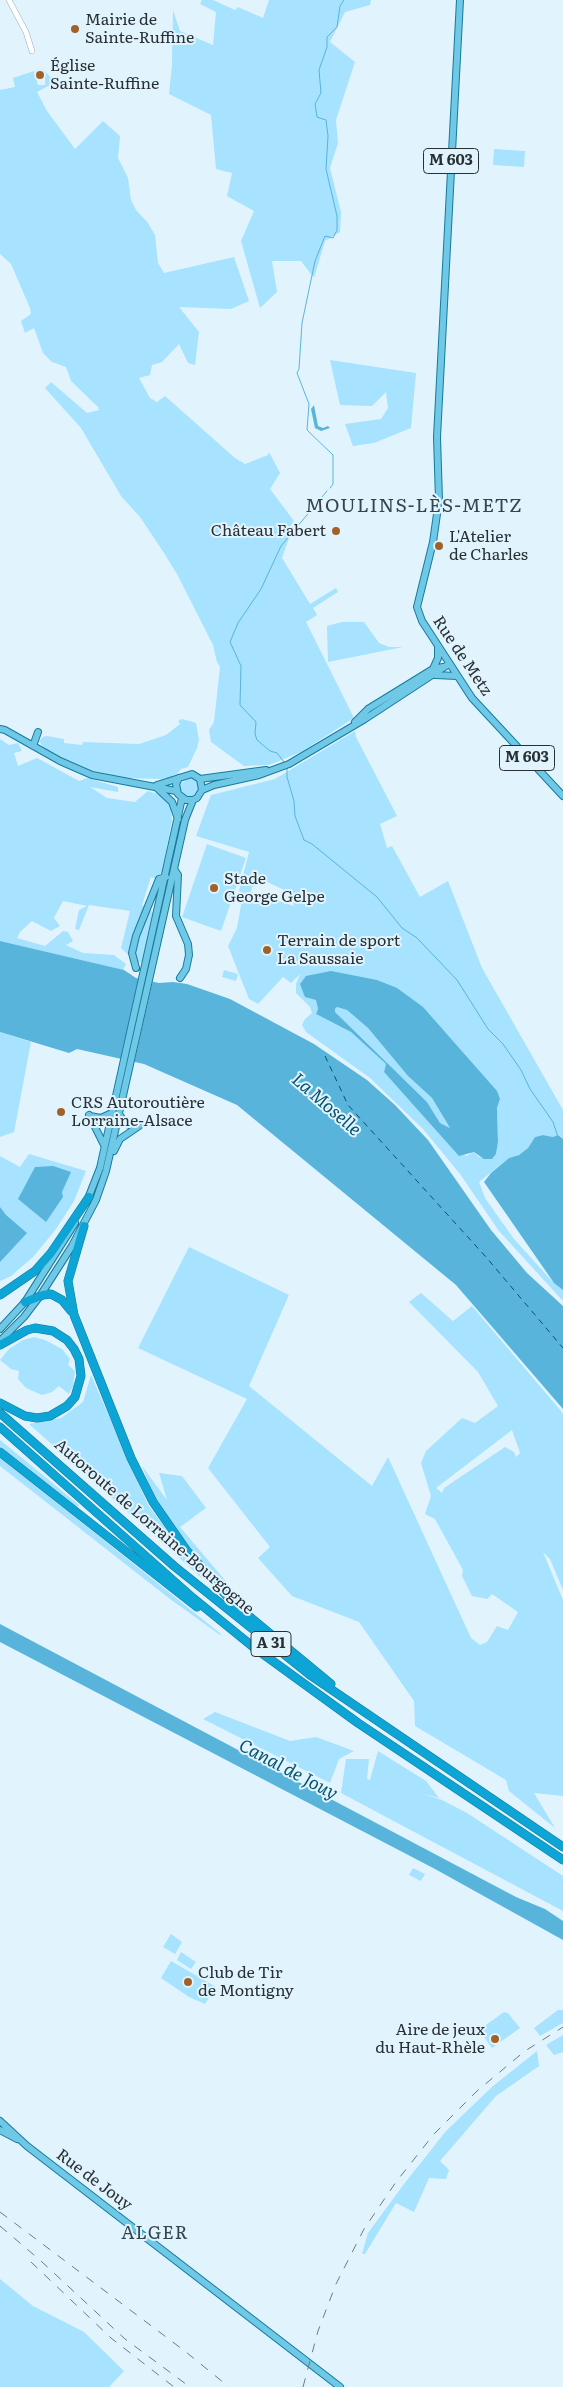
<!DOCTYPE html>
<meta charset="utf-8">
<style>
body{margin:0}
canvas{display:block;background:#e1f4fe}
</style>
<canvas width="563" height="2387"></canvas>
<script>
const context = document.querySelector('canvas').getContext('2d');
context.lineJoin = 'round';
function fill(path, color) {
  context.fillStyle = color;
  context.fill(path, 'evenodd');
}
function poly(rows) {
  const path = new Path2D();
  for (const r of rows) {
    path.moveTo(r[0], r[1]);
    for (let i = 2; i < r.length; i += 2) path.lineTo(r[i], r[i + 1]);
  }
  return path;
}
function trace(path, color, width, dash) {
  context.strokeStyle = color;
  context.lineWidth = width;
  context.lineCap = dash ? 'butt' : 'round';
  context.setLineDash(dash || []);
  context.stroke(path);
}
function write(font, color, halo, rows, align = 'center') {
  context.font = font + ' Literata,serif';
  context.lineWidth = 4;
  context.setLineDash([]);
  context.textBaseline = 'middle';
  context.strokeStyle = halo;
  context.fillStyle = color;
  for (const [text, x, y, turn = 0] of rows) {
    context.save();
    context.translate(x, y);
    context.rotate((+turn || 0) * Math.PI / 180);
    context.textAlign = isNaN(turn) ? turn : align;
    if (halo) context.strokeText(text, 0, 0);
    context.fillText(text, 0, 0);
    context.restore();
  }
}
fill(poly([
 [202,0,213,0,235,10,238,7,263,18,269,0,371,0,370,5,345,12,330,42,355,62,336,120,338,143,330,168,341,212,340,232,325,241,314,278,301,261,272,261,277,292,260,308,241,241,254,211,227,196,232,173,216,169,211,115,169,94,172,65,173,10,180,31,213,45,216,12,200,4],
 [41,68,56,82,37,92,47,111,75,149,103,121,120,136,118,158,128,178,131,200,136,210,148,223,155,235,158,263,164,273,234,257,249,301,231,309,179,307,199,332,195,365,188,363,179,344,162,362,152,365,150,375,139,378,150,398,157,402,165,396,235,458,245,464,268,455,269,452,280,473,270,489,294,521,285,533,289,538,282,558,310,604,336,588,338,592,313,608,317,615,306,622,354,718,301,752,269,765,244,766,211,742,209,730,214,722,220,667,217,662,213,645,177,574,164,553,140,517,121,496,81,428,45,388,51,382,87,413,99,410,98,407,71,381,66,367,52,362,43,353,34,328,25,333,21,321,31,314,30,308,11,264,0,254,0,90,15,87,13,78,34,71,38,85,45,85,45,79],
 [494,149,525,151,524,167,493,165],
 [330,360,416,373,411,428,374,443,353,446,345,424,381,419,388,408,386,392,372,406,340,405],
 [342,622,364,622,379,643,389,647,403,647,328,662,327,626],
 [182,719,196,723,199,740,197,748,188,767,181,769,174,777,161,779,127,778,93,771,62,758,44,748,39,741,43,737,47,736,64,739,64,743,82,745,83,742,139,744,166,735,180,724,178,721],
 [355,731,356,737,397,816,380,824,387,848,392,846,420,897,448,881,482,968,563,1110,563,1139,559,1135,553,1137,543,1135,535,1137,528,1148,519,1155,509,1158,479,1182,485,1198,514,1239,552,1281,563,1287,563,1301,499,1231,460,1174,423,1129,370,1078,306,1032,302,1025,305,1019,312,1013,310,1007,296,993,296,984,300,974,291,983,283,977,258,1004,249,999,228,946,237,928,243,894,239,891,249,852,196,836,211,795,275,779],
 [267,882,291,893,294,906,251,892,252,887],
 [358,977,377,980,500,1099,497,1108,498,1142,496,1154,492,1159,479,1157,474,1152,466,1156,384,1072,386,1064,351,1032,316,1014,318,1009,316,1000],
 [0,739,9,745,18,743,22,751,14,753,18,766,37,758,79,781,87,778,118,787,118,792,90,787,107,798,135,802,148,791,157,794,168,803,171,808,172,821,162,871,157,879,151,877,142,905,153,912,142,962,137,963,121,948,130,911,89,905,79,930,75,929,79,910,87,906,63,901,54,918,60,926,51,931,32,921,20,932,17,938,45,946,63,931,68,932,73,941,66,945,83,953,114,955,126,964,123,970,0,941],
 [191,777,198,781,199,791,196,794,189,797,182,794,179,786,180,784],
 [207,844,246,858,221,931,182,917],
 [224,970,238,974,236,981,222,977],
 [337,1007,347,1010,368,1028,408,1076,432,1098,450,1128,440,1123,427,1102,335,1012,335,1009],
 [0,1032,31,1042,14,1132,0,1137],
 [29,1154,86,1171,74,1201,56,1229,33,1257,11,1276,0,1281,0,1156,20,1167],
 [189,1247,289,1295,249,1386,372,1486,388,1457,471,1638,480,1645,487,1642,497,1626,508,1630,518,1612,492,1594,487,1599,472,1596,462,1576,463,1570,435,1519,425,1514,431,1496,421,1463,426,1451,462,1418,475,1423,498,1406,478,1372,409,1302,421,1293,453,1321,472,1306,561,1411,563,1414,563,1590,550,1559,543,1552,563,1600,563,1796,534,1793,555,1828,509,1791,506,1780,415,1726,414,1701,359,1622,292,1596,258,1558,270,1547,208,1468,247,1399,138,1348],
 [512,1430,520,1453,516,1457,514,1452,505,1447,444,1488,442,1493,436,1488],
 [34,1337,45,1340,62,1349,70,1359,68,1365,75,1371,73,1386,69,1394,59,1386,52,1392,42,1395,26,1388,18,1379,19,1371,11,1369,0,1360,9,1349,23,1340],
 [91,1375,148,1505,203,1579,29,1424,61,1418,83,1402],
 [0,1440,27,1462,79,1505,77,1507,0,1446],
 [0,1457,221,1634,220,1635,170,1599,0,1466],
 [142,1466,167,1500,159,1473,182,1476,206,1508,180,1527,256,1617,232,1597,191,1552,156,1500],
 [215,1712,290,1741,316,1737,354,1751,339,1759,330,1783,203,1719],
 [378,1751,426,1781,439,1798,420,1793,442,1800,467,1813,563,1876,563,1911,341,1793,346,1759,369,1759,367,1779,370,1780],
 [413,1868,425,1874,421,1881,409,1875],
 [171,1934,182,1942,175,1954,163,1947],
 [181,1952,196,1962,191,1969,177,1960],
 [171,1961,216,1987,205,2004,189,1997,161,1978],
 [558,2010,563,2010,563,2023,540,2036,534,2028],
 [504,2012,508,2013,520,2028,492,2048,479,2030],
 [563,2035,563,2052,554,2055,546,2045],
 [537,2051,539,2066,496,2096,440,2161,449,2170,446,2179,429,2178,414,2212,396,2203,365,2254,362,2254,368,2233,404,2184,446,2131,493,2086],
 [0,2279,33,2306,84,2332,124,2371,109,2387,0,2387]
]), '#a7e2fe');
fill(poly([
 [314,405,318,426,323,428,328,426,330,428,321,431,315,428,311,409],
 [0,941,124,970,136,978,159,983,173,982,187,984,230,999,314,1044,367,1080,395,1105,428,1140,491,1230,527,1273,563,1306,563,1409,456,1285,237,1105,144,1064,77,1049,69,1053,0,1032],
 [331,971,377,980,397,988,423,1007,497,1091,500,1099,497,1108,498,1142,496,1154,492,1159,484,1159,474,1152,459,1156,384,1072,386,1064,351,1032,316,1014,318,1009,316,1000,305,997,300,984,306,976],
 [337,1007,347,1010,368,1028,408,1076,432,1098,450,1128,440,1123,427,1102,335,1012,335,1009],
 [543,1135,553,1137,558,1135,563,1139,563,1290,554,1283,484,1182,491,1173,509,1158,519,1155,528,1148,535,1137],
 [53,1166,71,1172,62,1192,63,1197,46,1222,18,1199,35,1167],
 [0,1207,6,1215,27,1233,0,1262],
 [0,1624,516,1897,545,1909,563,1921,563,1940,435,1869,0,1642]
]), '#58b4db');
fill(poly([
 [139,976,153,980,134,1064,120,1061]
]), '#e1f4fe');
trace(poly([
 [330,488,333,484,333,455,307,430,309,404,297,373,299,369,302,323,315,261,325,236,333,238,337,230,337,216,326,169,328,136,326,120,317,117,315,104,321,93,319,70,327,47,327,37,337,27,340,6,344,0],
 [284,762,277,753,270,751,257,740,255,734,256,722,240,705,241,666,230,642,238,623,261,589,281,546,327,491],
 [287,768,287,777,294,801,295,816,304,840,312,844,377,897,402,928,417,938,457,980,488,1029,503,1044,521,1070,530,1089,553,1122,558,1137]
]), '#58b4db', 1);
trace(poly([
 [325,1056,348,1105,486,1257,563,1348]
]), '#05546f', 1, [6, 5]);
const minor = poly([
 [9,0,26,32,32,51]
]);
const major = poly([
 [460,0,437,437,439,500,433,542,417,607,422,621,472,698,563,796],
 [433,669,438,658,438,647],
 [435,675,457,676],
 [355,722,368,709,433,669,443,667],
 [0,729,5,730,60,761,92,775,176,791],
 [33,746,38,732],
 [179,778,176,784,178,794,186,800,193,800,197,798,202,790,214,785,259,775,289,764,365,719,449,664],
 [200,779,266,770],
 [157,785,192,774,200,779,202,790],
 [157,788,172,802,178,819],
 [174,869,178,875,176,916,188,944,189,955,186,969,180,978],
 [136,968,132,953,136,936,159,879,166,877],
 [119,1114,126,1124,138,1126],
 [89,1115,104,1145],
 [90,1116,101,1118,112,1113],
 [114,1151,120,1139,139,1126],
 [87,1201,100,1168,182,798],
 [0,1329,25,1302,75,1223],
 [0,1341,24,1317,40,1296,72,1246,96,1200,106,1171,185,820,193,800],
 [0,2121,27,2146,340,2387],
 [0,2130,17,2139]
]);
const highway = poly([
 [84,1226,68,1281,74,1315,131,1458,153,1502,187,1551,233,1603,331,1684],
 [0,1295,35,1271,51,1253,89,1197],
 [25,1302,43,1295,51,1294,62,1300,71,1311],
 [0,1345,27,1330,35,1328,53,1331,67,1340,74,1349,79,1359,81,1376,75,1397,67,1406,50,1416,37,1418,25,1416,0,1403],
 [0,1413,174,1566,310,1675,563,1847],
 [0,1427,193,1598,252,1646,358,1723,563,1860],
 [0,1452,197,1607]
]);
trace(minor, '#9dafb8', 6);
trace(major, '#167b9d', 8);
trace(highway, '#167b9d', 9);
trace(minor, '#fff', 5);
trace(major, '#6ec8e6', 6);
trace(highway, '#0da4d6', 8);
trace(poly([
 [0,2212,186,2352,229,2387],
 [0,2226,41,2261,125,2339,190,2387],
 [31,2262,111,2338,174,2387],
 [303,2387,318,2331,336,2284,364,2229,396,2182,434,2134,477,2091,525,2051,563,2027]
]), '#6e7b81', 1, [9, 9]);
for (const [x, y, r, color] of [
 [75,29,5,"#a06228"],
 [40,75,5,"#a06228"],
 [336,531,5,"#a06228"],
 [439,546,5,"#a06228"],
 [214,888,5,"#a06228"],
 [267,950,5,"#a06228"],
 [61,1112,5,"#a06228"],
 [188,1982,5,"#a06228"],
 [495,2039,5,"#a06228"]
]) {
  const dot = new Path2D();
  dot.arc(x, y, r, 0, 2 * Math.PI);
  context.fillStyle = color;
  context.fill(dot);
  trace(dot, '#e1f4fe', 2);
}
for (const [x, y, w] of [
 [451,161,55],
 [527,758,55],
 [271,1644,40]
]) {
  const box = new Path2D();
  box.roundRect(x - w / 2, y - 12.5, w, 25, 4);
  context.fillStyle = '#e1f4fe';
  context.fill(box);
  trace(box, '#283034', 1);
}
write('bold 15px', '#283034', null, [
 ["M 603",451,161],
 ["M 603",527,758],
 ["A 31",271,1644]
]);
write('16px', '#283034', '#e1f4fe', [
 ["Mairie de",85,20],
 ["Sainte-Ruffine",85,38],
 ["Église",50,66],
 ["Sainte-Ruffine",50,84],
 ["Château Fabert",326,531,"right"],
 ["L'Atelier",449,537],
 ["de Charles",449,555],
 ["Stade",224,879],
 ["George Gelpe",224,897],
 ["Terrain de sport",277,941],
 ["La Saussaie",277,959],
 ["CRS Autoroutière",71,1103],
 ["Lorraine-Alsace",71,1121],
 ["Club de Tir",198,1973],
 ["de Montigny",198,1991],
 ["Aire de jeux",485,2030,"right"],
 ["du Haut-Rhèle",485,2048,"right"]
], 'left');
write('16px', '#283034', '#e1f4fe', [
 ["Rue de Metz",462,656,56],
 ["Autoroute de Lorraine-Bourgogne",154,1527,41],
 ["Rue de Jouy",94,2180,37]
]);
write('italic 18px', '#05546f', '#e1f4fe', [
 ["La Moselle",326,1105,41],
 ["Canal de Jouy",288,1770,28]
]);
context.letterSpacing = '1px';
write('18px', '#35454d', '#e1f4fe', [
 ["ALGER",155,2234]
]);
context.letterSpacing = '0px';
context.letterSpacing = '1px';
write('19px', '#35454d', '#e1f4fe', [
 ["MOULINS-LÈS-METZ",414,506]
]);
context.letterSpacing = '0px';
</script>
